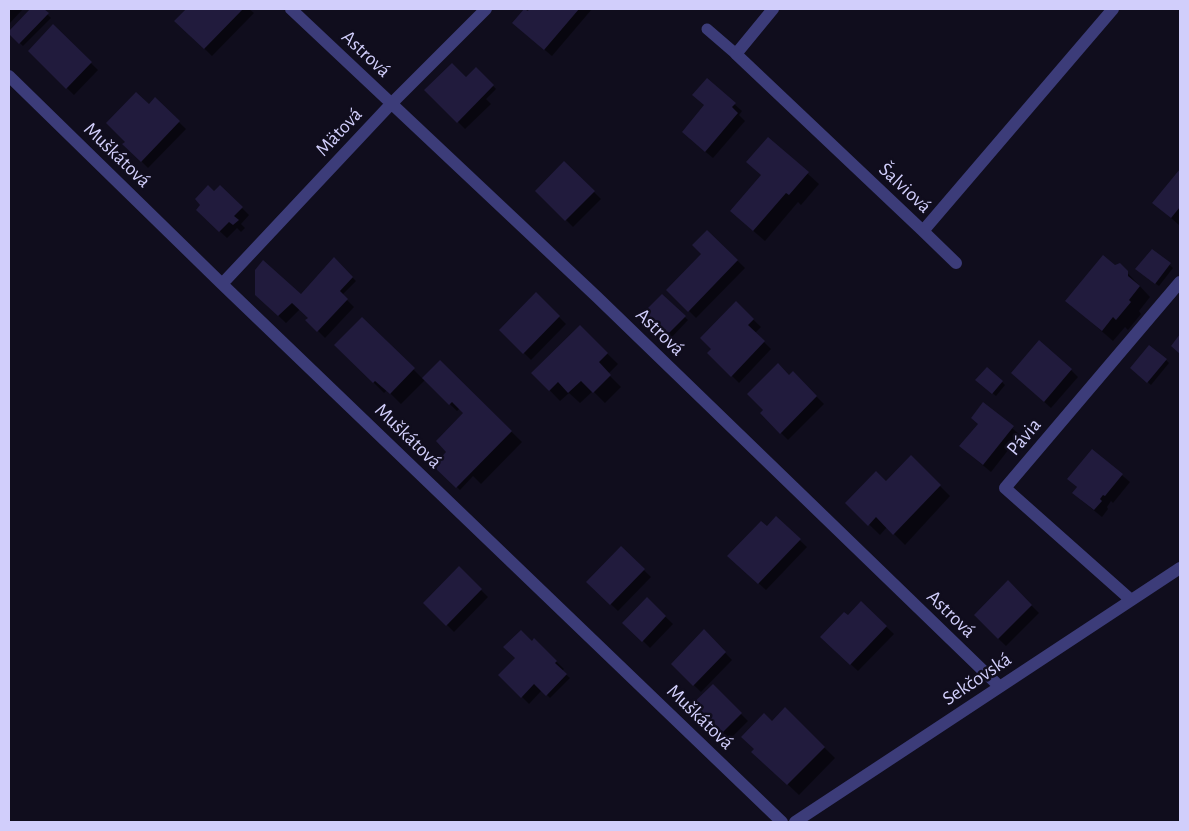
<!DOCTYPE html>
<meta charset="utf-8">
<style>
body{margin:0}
#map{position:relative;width:1189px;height:831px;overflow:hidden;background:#100d1d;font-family:"Alegreya Sans",sans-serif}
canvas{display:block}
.frame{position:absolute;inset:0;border:10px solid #d1cefb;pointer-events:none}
</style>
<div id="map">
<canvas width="1189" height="831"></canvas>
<div class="frame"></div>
</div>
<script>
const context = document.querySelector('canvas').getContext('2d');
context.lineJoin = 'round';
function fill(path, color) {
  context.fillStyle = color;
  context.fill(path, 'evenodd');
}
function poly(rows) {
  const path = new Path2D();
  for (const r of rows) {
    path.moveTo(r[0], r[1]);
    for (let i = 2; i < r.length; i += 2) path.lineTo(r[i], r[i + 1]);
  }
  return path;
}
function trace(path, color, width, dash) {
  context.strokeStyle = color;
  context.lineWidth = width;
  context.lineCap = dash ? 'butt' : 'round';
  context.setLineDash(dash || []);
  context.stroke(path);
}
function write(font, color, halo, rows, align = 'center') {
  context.font = font + ' "Alegreya Sans",sans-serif';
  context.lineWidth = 5;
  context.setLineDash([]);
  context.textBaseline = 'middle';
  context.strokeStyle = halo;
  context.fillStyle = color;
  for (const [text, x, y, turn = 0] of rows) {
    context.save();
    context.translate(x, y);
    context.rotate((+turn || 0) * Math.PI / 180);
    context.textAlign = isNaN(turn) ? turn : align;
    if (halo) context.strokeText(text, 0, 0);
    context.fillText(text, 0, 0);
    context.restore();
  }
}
fill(poly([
 [9,9,23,9,9,24],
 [32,9,42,9,51,18,23,46,9,32],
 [188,9,249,9,254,13,212,56,176,21],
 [531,9,592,9,552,56,521,30],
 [53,26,98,70,74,95,29,51],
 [476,68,496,89,486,99,491,104,465,129,426,90,480,93],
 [707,80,742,111,739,115,745,121,713,158,690,139,705,106],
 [155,99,186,129,148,168,124,144,149,106],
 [768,138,819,184,801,205,798,202,765,241,743,222,762,176],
 [564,162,601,199,573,227,537,191],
 [1180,171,1180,223,1179,225,1154,203],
 [220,186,249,215,241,224,245,228,241,232,237,228,227,238,197,210],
 [707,231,745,268,696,318,668,290,702,254],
 [1152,250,1173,268,1159,286,1140,272],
 [334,259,356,281,342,295,354,307,325,338,307,320,309,318,300,309,286,323,264,302,301,295],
 [1120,265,1150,297,1139,311,1141,314,1128,330,1125,327,1113,341,1067,301],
 [536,294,566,324,531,360,501,330],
 [662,296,688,320,671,338,645,313],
 [736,303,761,327,755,333,771,349,739,383,709,353],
 [362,318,423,379,440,362,522,442,481,484,473,476,460,490,435,466,448,452,465,413,460,408,457,411,425,380,401,404,387,390,384,393,336,345],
 [580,327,618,364,608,374,621,387,605,403,593,391,580,403,569,393,560,401,533,373],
 [1166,360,1169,363,1151,385,1135,371],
 [1071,370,1078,377,1051,408,1012,373],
 [793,373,824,404,788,440,761,413],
 [1002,382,1005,385,996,396,980,383],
 [984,404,1020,435,991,472,968,453,979,424],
 [1092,450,1130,482,1113,503,1111,501,1107,507,1108,509,1102,517,1081,500,1078,488,1068,479],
 [911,457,950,496,905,545,887,527,880,535,847,503,886,482],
 [776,518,807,547,766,590,736,563],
 [621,548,651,577,618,611,588,582],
 [459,568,488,597,454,632,425,603],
 [1008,582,1039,613,1006,646,975,616],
 [647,599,673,624,650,648,624,622],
 [861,603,894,634,858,671,829,644,848,617],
 [704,631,732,660,701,692,672,664],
 [534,640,564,669,562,671,570,678,550,698,542,690,529,704,500,675],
 [713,686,748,721,727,742,697,715],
 [785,709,835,758,799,795,764,762,772,722]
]), '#0007');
fill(poly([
 [30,9,44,9,49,13,19,44,9,34,9,31],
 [186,9,243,9,204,49,174,21],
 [524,9,528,11,529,9,579,9,544,50,512,23],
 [53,24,92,62,66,89,28,51],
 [452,63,466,77,476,67,494,85,457,123,424,90],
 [707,78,736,103,732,107,738,113,705,152,682,132,704,105,692,95],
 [136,92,149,104,155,97,180,121,141,162,122,144,125,142,106,123],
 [768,137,809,172,789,195,786,193,753,231,730,211,761,175,746,162],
 [564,161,595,191,565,221,535,191],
 [1180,169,1180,207,1171,218,1152,203],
 [208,185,214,191,220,185,243,207,234,216,239,220,233,225,229,222,219,232,196,210,200,205,195,199],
 [707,230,738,260,688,312,666,290,701,254,692,245],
 [1152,249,1171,263,1155,284,1135,269],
 [1103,255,1115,265,1120,263,1128,271,1128,276,1140,286,1129,300,1131,302,1116,320,1113,317,1102,331,1065,301],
 [334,257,353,277,340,291,348,299,317,332,305,320,308,318,292,303,278,316,255,295,255,270,263,260,301,294],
 [536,292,560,316,523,354,499,330],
 [662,294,686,316,667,335,643,313],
 [736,301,754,319,748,325,765,341,731,377,707,353,711,349,700,338],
 [362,317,415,368,390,394,375,381,373,383,334,345],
 [580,325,608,353,599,362,611,375,593,393,581,381,568,393,558,382,549,391,531,373],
 [1180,334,1180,354,1171,346],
 [1039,340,1072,369,1044,402,1011,373],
 [1149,345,1167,359,1147,383,1130,368],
 [440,360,512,431,456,488,433,466,446,452,436,441,463,413,452,402,449,405,422,378],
 [778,363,789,375,793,371,817,396,780,434,760,413,763,410,747,394],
 [987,367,1003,381,992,394,975,380],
 [983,402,1014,426,983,465,959,446,978,424,971,418],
 [1092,449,1123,474,1105,496,1103,495,1100,499,1102,501,1094,510,1072,493,1077,487,1067,479],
 [911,455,941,485,893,535,876,517,868,526,845,503,876,471,886,481],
 [776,516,801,539,758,584,727,556,761,521,767,526],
 [621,546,645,569,610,605,586,582],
 [459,566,482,589,446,626,423,603],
 [1008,580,1032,605,998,639,974,615],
 [647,597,666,616,642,642,622,623],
 [861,601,887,626,850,665,820,637,844,612,848,615],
 [704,629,726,652,693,686,671,664],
 [521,630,532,641,534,638,557,661,555,663,567,674,546,696,534,684,521,698,498,675,515,658,503,647],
 [713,684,742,713,719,736,688,708],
 [785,707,825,747,787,785,751,752,754,749,741,737,764,713,772,721]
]), '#211b3d');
trace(poly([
 [707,29,736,54]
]), '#3c3c79', 11);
trace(poly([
 [291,9,597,297,999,686],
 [773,9,736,54,923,231,1113,9],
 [9,76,222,284,782,822],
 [923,231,956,263],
 [222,284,391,104,486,9],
 [1131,600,1005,488,1180,282],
 [795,822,1180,568]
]), '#3c3c79', 12);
write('20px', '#d1cefb', '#100d1d', [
 ["Astrová",366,54,43],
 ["Mätová",339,132,-47],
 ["Muškátová",117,155,44],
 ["Šalviová",905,188,43],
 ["Astrová",660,332,44],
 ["Muškátová",408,436,44],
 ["Pávia",1024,437,-50],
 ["Astrová",951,614,44],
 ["Sekčovská",977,679,-34],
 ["Muškátová",700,717,44]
]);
</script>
